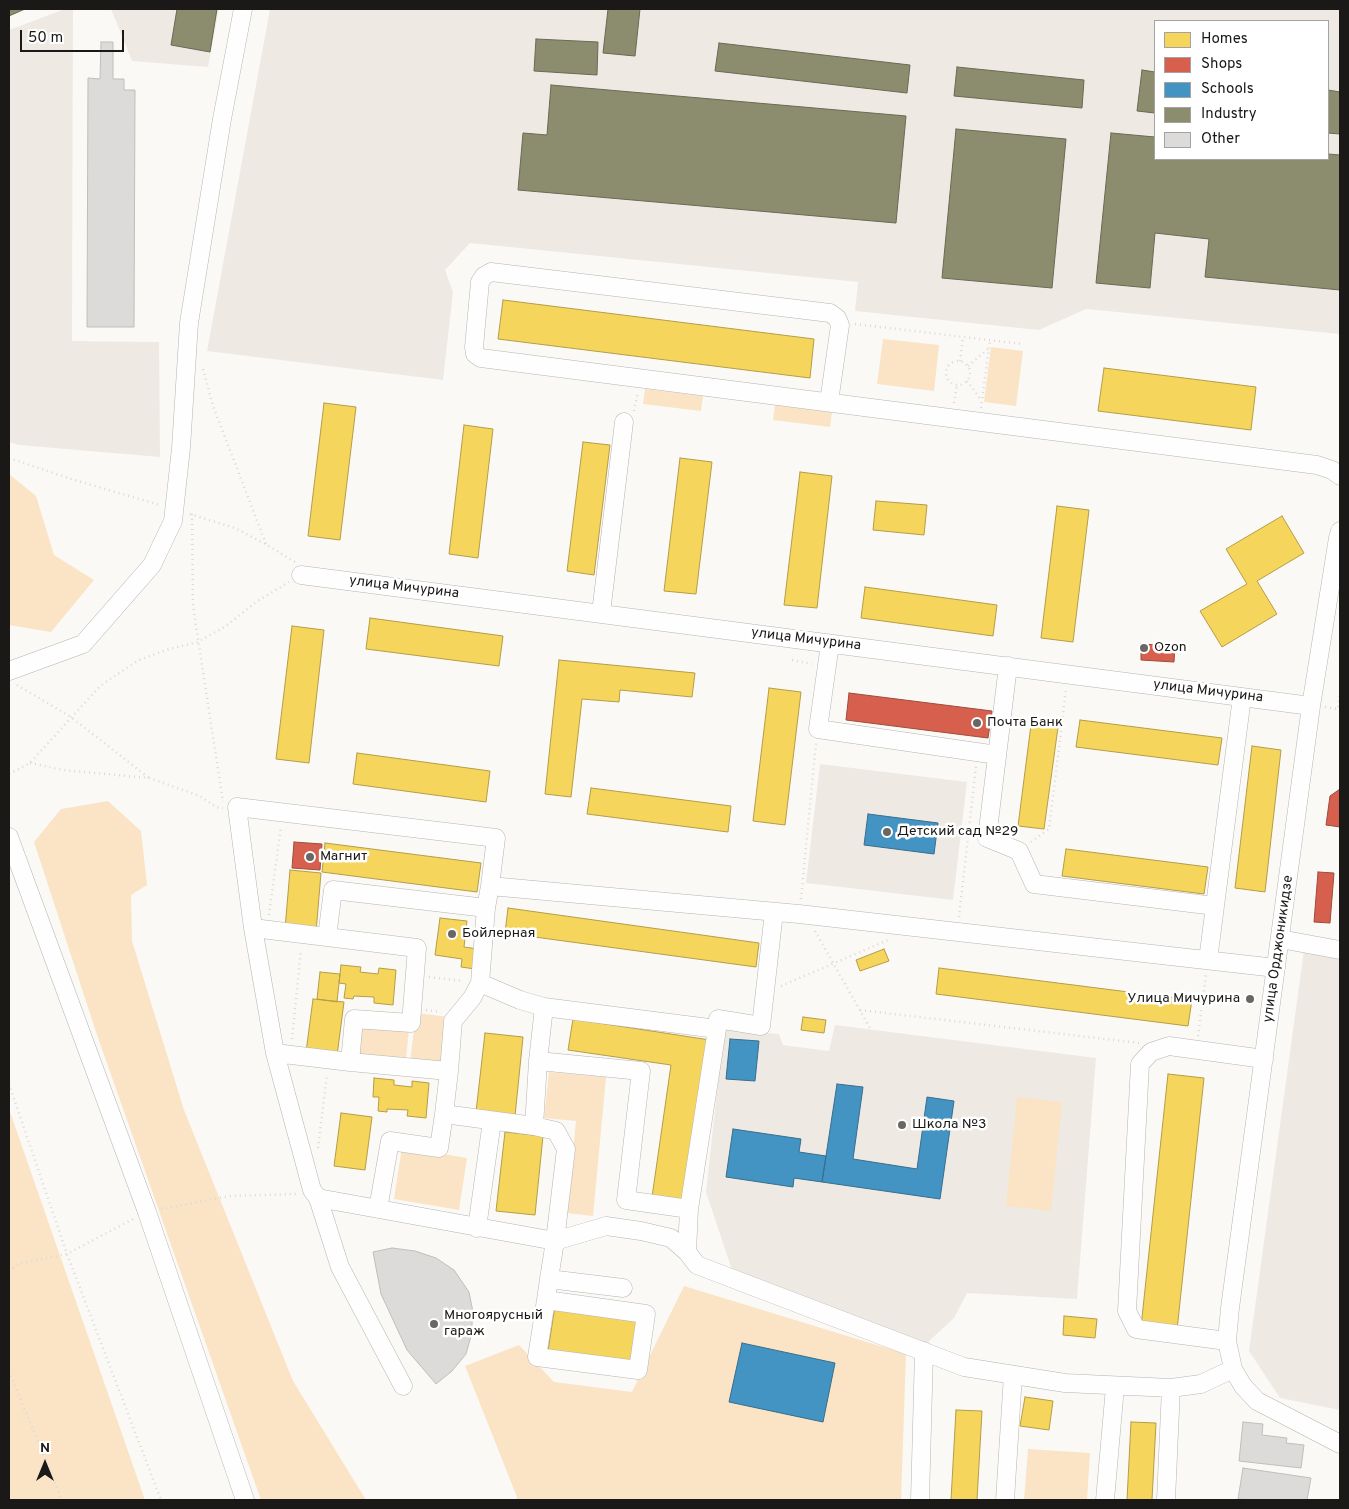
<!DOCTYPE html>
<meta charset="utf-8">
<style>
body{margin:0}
#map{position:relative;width:1349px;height:1509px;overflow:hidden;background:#fbf9f6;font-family:Overpass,sans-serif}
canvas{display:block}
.frame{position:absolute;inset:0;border:10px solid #1a1917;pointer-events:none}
.legend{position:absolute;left:1154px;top:20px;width:175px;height:140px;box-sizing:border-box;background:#fff;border:1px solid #a3a3a2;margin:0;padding:6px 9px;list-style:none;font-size:15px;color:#1a1917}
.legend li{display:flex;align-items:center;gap:10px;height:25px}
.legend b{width:25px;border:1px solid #a3a3a2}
.north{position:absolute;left:20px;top:1439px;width:50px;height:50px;-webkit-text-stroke:4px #fff;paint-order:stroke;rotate:0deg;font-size:14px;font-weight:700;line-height:20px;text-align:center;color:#1a1917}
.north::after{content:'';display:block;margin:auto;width:18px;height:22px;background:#1a1917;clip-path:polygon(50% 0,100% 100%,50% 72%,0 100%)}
.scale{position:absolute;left:20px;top:30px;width:104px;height:22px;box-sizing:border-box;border:2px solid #1a1917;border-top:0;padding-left:6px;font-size:15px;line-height:18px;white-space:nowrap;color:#1a1917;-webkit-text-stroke:4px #fff;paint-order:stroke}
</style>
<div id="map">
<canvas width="1349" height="1509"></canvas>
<div class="frame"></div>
<ul class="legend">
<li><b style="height:14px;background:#f6d55c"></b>Homes</li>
<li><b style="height:14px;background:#d6604d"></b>Shops</li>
<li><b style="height:14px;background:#4393c3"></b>Schools</li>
<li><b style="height:14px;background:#8c8c6e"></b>Industry</li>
<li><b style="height:14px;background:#dddbd9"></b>Other</li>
</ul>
<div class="north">N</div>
<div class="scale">50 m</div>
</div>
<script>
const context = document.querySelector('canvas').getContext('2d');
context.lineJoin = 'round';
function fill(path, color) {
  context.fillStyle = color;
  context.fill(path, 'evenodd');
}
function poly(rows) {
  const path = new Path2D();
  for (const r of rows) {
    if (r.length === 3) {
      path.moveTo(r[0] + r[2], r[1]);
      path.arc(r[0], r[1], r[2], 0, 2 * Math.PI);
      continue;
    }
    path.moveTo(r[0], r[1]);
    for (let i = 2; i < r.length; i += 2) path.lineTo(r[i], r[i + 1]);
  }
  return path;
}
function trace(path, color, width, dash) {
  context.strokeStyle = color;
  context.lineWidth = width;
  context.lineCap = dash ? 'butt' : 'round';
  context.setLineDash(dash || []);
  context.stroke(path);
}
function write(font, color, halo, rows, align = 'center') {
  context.font = font + ' Overpass,sans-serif';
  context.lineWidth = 5;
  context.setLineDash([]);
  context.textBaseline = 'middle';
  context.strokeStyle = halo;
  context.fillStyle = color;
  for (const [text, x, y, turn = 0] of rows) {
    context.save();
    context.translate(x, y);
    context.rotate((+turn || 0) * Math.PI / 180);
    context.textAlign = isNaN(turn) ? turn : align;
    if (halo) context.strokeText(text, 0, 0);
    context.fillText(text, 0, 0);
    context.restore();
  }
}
fill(poly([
 [65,9,73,9,72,341,159,342,160,457,19,445,9,442,9,30],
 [111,9,219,9,208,67,132,61],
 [270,9,1340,9,1340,334,1086,309,1039,330,855,311,858,282,470,243,445,270,453,292,443,380,207,351],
 [1155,21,1328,21,1328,159,1155,159],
 [820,764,967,782,953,900,806,883],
 [1304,950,1340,956,1340,1410,1280,1398,1249,1351],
 [835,1025,1096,1058,1077,1299,967,1293,954,1318,925,1345,733,1273,706,1192,724,1029,779,1034,783,1045,829,1051]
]), '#efe9e3');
fill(poly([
 [883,339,939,345,934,391,877,384],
 [991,347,1023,351,1016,406,984,402],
 [645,389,703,396,701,411,643,404],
 [775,405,832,412,830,427,773,420],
 [9,474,36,496,54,555,94,580,51,632,9,625],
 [108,801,141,831,147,885,131,895,132,941,184,1110,293,1381,366,1500,261,1500,97,1035,34,842,61,809],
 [416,1013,449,1017,444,1066,410,1062],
 [358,1024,409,1029,406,1059,355,1054],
 [549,1072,606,1077,593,1216,567,1213,576,1121,544,1118],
 [1017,1097,1062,1102,1051,1211,1006,1206],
 [9,1109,145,1500,9,1500],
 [402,1147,467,1158,459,1210,394,1199],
 [684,1286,906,1354,901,1500,516,1500,517,1497,465,1366,519,1345,554,1382,632,1392],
 [1028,1449,1090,1453,1087,1500,1024,1500]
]), '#fae4c5');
const homes = poly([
 [503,300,814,339,810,378,498,339,503,300],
 [1104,368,1256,387,1251,430,1098,411,1104,368],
 [324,403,356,407,340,540,308,536,324,403],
 [464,425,493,429,478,558,449,554,464,425],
 [583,442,610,445,594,575,567,571,583,442],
 [680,458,712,462,696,594,664,591,680,458],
 [800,472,832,476,817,608,784,605,800,472],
 [876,501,927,505,924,535,873,530,876,501],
 [1057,506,1089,510,1073,642,1041,638,1057,506],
 [1282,516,1304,553,1257,581,1277,614,1222,647,1200,611,1247,584,1226,549,1282,516],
 [865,587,997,605,993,636,861,618,865,587],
 [370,618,503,636,499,666,366,649,370,618],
 [292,626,324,630,309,763,276,759,292,626],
 [559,660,695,673,692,697,620,690,619,702,582,699,571,797,545,794,559,660],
 [769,688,801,692,785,825,753,821,769,688],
 [1032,717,1059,720,1044,829,1018,826,1032,717],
 [1080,720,1222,738,1218,765,1076,747,1080,720],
 [1252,746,1281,750,1265,892,1235,888,1252,746],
 [357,753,490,771,486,802,353,784,357,753],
 [591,788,731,806,728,832,587,814,591,788],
 [325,843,481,863,477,892,322,872,325,843],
 [1066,849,1208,867,1204,894,1062,876,1066,849],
 [290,870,321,873,316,932,285,929,290,870],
 [508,908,759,943,756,967,505,933,508,908],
 [440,918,467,921,464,947,478,949,475,969,461,967,462,959,435,955,440,918],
 [884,949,889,961,860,971,856,960,884,949],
 [341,965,361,967,360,972,378,974,379,968,396,970,393,1005,374,1003,374,997,354,996,353,999,344,998,346,984,339,983,341,965],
 [939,968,1192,1000,1188,1026,936,994,939,968],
 [320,972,340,974,337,1002,317,999,320,972],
 [313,999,344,1002,337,1056,306,1052,313,999],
 [803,1017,826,1020,824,1033,801,1030,803,1017],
 [573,1019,710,1040,686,1203,652,1197,671,1065,568,1050,573,1019],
 [485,1033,523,1037,515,1116,476,1112,485,1033],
 [1168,1074,1204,1078,1177,1330,1141,1327,1168,1074],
 [374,1078,394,1080,394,1085,412,1087,412,1081,429,1083,426,1118,407,1116,408,1110,387,1109,387,1112,378,1111,379,1097,373,1097,374,1078],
 [341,1113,372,1117,365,1170,334,1166,341,1113],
 [505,1132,543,1136,535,1215,496,1211,505,1132],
 [555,1306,640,1318,633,1363,548,1351,555,1306],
 [1064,1316,1097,1319,1095,1338,1063,1335,1064,1316],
 [1025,1397,1053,1401,1049,1430,1020,1426,1025,1397],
 [956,1410,982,1411,977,1500,951,1500,956,1410],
 [1131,1422,1156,1423,1152,1500,1127,1500,1131,1422]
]);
fill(homes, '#f6d55c');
trace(homes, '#b49d47', 1);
const shops = poly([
 [1141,644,1175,646,1174,662,1141,660,1141,644],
 [849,693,992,711,988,738,846,720,849,693],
 [1340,789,1340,827,1326,825,1330,796,1340,789],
 [294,842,322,844,320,870,292,868,294,842],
 [1318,872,1334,873,1330,923,1314,922,1318,872]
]);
fill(shops, '#d6604d');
trace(shops, '#9e4b3d', 1);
const schools = poly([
 [868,814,938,823,934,854,864,845,868,814],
 [730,1039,759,1041,755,1081,726,1079,730,1039],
 [837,1084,863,1087,853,1159,917,1169,927,1097,954,1101,940,1199,822,1182,837,1084],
 [733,1129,801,1139,799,1152,826,1156,822,1182,794,1178,793,1187,726,1177,733,1129],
 [742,1343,835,1363,823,1422,729,1402,742,1343]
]);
fill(schools, '#4393c3');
trace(schools, '#376e8f', 1);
const industry = poly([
 [9,9,25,9,9,16,9,9],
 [177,9,217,9,210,52,171,45,177,9],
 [608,9,640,9,635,56,603,53,608,9],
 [536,39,598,42,597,75,534,71,536,39],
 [719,43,910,65,907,93,715,71,719,43],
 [957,67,1084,80,1082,108,954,96,957,67],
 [1142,70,1155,72,1155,113,1137,111,1142,70],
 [551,85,906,116,896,223,518,190,523,133,547,135,551,85],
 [1328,90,1340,92,1340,134,1328,133,1328,90],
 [956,129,1066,139,1052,288,942,278,956,129],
 [1111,133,1155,137,1155,159,1328,159,1328,154,1340,155,1340,290,1205,277,1209,239,1155,233,1150,288,1096,283,1111,133]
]);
fill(industry, '#8c8c6e');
trace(industry, '#6a6a54', 1);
const building = poly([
 [101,42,113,42,113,79,124,79,124,90,135,90,134,327,87,327,88,78,100,79,101,42],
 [392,1248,415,1251,436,1258,454,1270,469,1292,473,1312,471,1336,466,1354,452,1371,436,1384,407,1350,381,1294,373,1252,392,1248],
 [1243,1422,1263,1424,1262,1435,1287,1438,1286,1443,1304,1445,1301,1468,1239,1461,1243,1422],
 [1243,1468,1311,1478,1307,1500,1248,1500,1238,1499,1243,1468]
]);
fill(building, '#dddbd9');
trace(building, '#bfbebc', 1);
const minor = poly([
 [829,402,840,325,837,318,830,313,491,272,484,276,480,282,474,347,475,354,481,358,1317,465,1332,470,1340,476],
 [1340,531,1338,538,1311,706,1230,1308,1227,1341,1233,1369,1243,1386,1257,1401,1340,1444],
 [301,575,1311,706],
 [601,613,624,422],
 [830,644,818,729,997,755],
 [1008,666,987,838,1019,851,1034,884,1215,906],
 [9,671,83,644,152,565,173,521,181,448,189,323,222,119,243,9],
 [9,837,147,1212,245,1500],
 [486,908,480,983,520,1000,544,1007],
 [253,928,327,937,333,890,486,908,490,886],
 [1280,939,1340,950],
 [1208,960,1242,697],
 [717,1029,718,1019,761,1026,774,912],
 [275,1053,350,1062,354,1019,411,1023,417,948,327,937],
 [538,1061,641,1071,626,1200,689,1209],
 [350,1062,449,1071,444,1114,534,1126],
 [449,1071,453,1021,472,998,480,983],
 [318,1198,340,1267,403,1386],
 [378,1209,390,1141,439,1148,444,1114],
 [477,1228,492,1121],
 [549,1279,623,1288],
 [546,1300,646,1314,638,1370,537,1357,546,1300,549,1279,555,1241,566,1149,556,1131,534,1126,538,1061,544,1007,717,1029,689,1209,687,1252],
 [1227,1341,1136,1329,1127,1311,1140,1064,1151,1052,1169,1046,1264,1059],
 [1233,1369,1201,1384,1171,1388,1065,1383,964,1367,697,1265,687,1252,671,1238,641,1231,606,1226,555,1241,318,1198,312,1190,275,1053,253,928,237,807,496,838,490,886,799,914,1276,968],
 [920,1500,924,1351],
 [1005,1500,1013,1375],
 [1105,1500,1115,1387],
 [1166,1500,1171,1388]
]);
trace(minor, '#b6b4b2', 19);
trace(poly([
 [855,324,1023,344],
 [960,361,963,337],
 [958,373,12],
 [968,366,988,349],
 [203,369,213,406,266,544],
 [967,381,981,400],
 [954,403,957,385],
 [981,408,990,340],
 [634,411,638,392],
 [9,458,71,479,160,505],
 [190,514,235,528,267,545,295,562],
 [192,514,193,606,223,802],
 [792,660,812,664],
 [17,685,71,717,149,778],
 [1325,707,1338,709,1340,694],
 [30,763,63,770,149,778,200,796,216,807,223,808],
 [9,774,30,763,100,686,116,675,139,660,169,649,198,642,226,626,256,602,289,582],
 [1031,842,1049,829,1066,690],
 [801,899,816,743],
 [269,915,281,826],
 [959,917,976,766],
 [815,931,871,1030],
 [429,977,463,981],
 [781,986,888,940],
 [426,1010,440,1012],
 [860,1010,1139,1043],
 [1198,1036,1206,975],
 [292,1039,301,950],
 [9,1084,67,1254,161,1500],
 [318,1148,327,1074],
 [161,1209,230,1196,297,1194],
 [9,1271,18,1264,67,1254,133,1219],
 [9,1371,62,1500]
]), '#dad9d8', 2.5, [1, 4]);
trace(minor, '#fefefe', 18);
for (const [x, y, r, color] of [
 [1144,648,5,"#696765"],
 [977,723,5,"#696765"],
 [887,832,5,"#696765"],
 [310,857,5,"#696765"],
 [452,934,5,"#696765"],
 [1250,999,5,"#696765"],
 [902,1125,5,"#696765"],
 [434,1324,5,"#696765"]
]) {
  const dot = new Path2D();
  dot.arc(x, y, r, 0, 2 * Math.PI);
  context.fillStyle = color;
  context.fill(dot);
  trace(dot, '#fff', 2);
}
write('14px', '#1a1917', '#fff', [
 ["улица Мичурина",404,588,7],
 ["улица Мичурина",806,640,7],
 ["улица Мичурина",1208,692,7],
 ["улица Орджоникидзе",1279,949,-82]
]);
write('14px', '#1a1917', '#fff', [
 ["Ozon",1154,648],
 ["Почта Банк",987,723],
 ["Детский сад №29",897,832],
 ["Магнит",320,857],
 ["Бойлерная",462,934],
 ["Улица Мичурина",1240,999,"right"],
 ["Школа №3",912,1125],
 ["Многоярусный",444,1316],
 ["гараж",444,1332]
], 'left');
</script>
